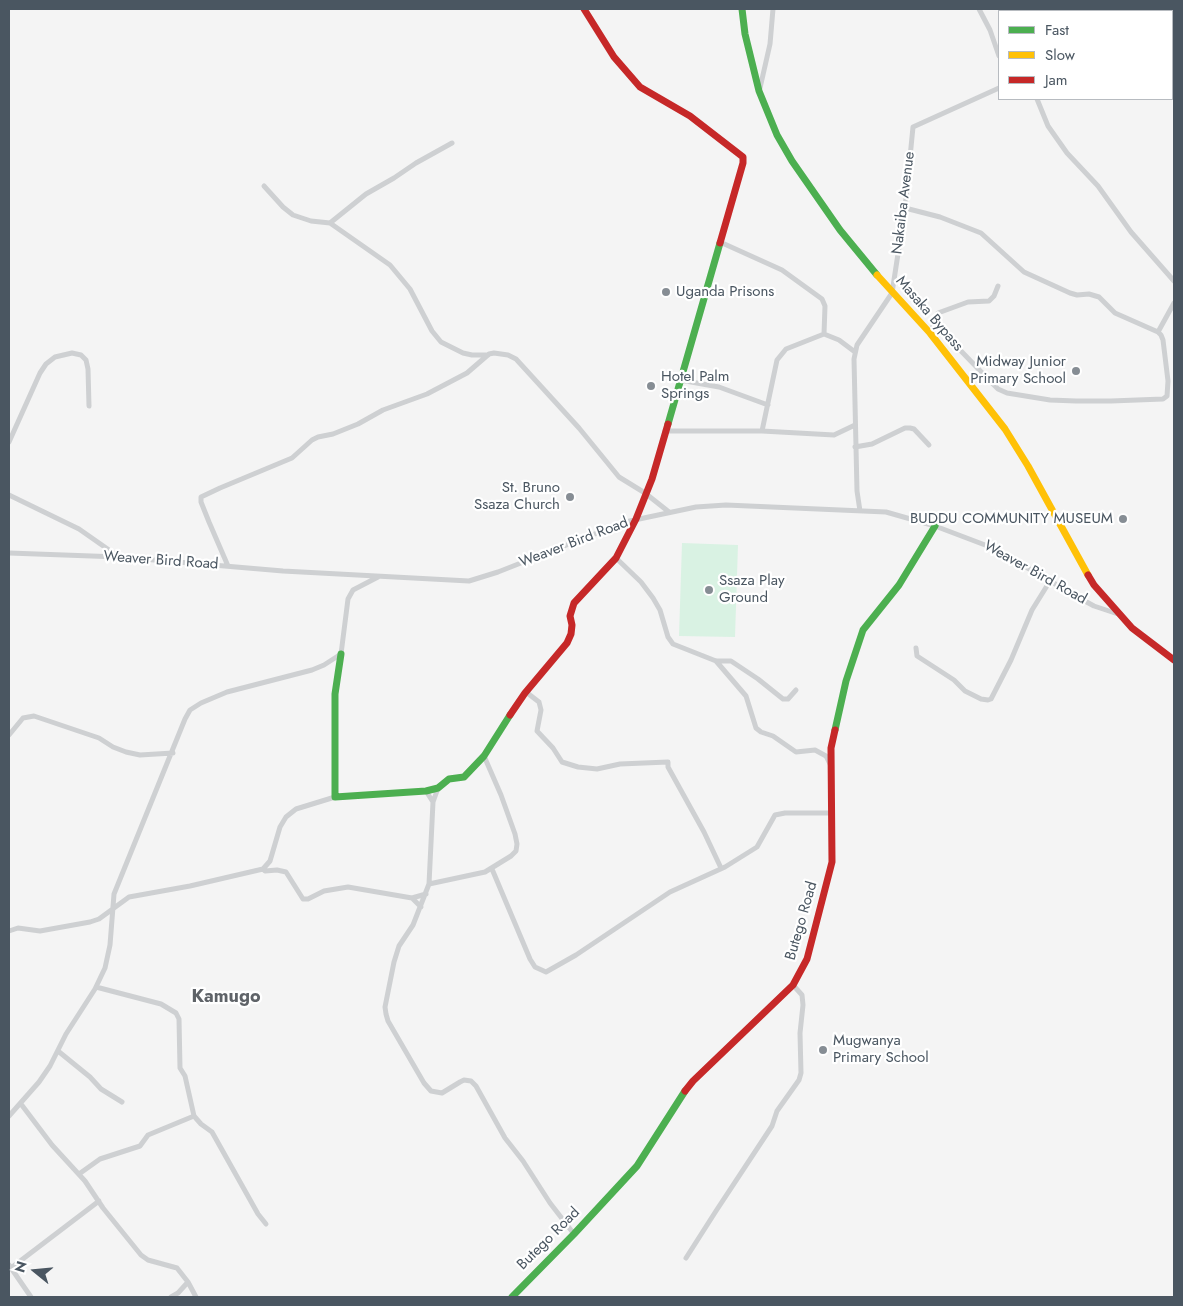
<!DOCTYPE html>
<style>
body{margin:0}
#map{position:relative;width:1183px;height:1306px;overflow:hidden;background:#f4f4f4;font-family:Jost,sans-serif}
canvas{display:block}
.frame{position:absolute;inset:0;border:10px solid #4a5661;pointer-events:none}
.legend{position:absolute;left:998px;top:10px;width:175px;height:90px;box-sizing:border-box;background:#fff;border:1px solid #b7bbc0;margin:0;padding:6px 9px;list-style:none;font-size:15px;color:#4a5661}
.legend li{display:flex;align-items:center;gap:10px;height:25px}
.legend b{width:25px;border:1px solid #b7bbc0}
.north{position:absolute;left:10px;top:1246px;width:50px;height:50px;-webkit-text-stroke:4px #fff;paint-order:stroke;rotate:287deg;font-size:14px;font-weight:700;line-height:20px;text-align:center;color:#4a5661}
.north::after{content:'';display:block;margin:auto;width:18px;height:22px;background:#4a5661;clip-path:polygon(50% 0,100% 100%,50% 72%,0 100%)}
</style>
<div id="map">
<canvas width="1183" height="1306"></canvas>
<div class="frame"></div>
<ul class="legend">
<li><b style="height:6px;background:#4caf50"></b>Fast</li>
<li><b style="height:6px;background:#ffc107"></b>Slow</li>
<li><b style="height:6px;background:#c62828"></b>Jam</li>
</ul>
<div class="north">N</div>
</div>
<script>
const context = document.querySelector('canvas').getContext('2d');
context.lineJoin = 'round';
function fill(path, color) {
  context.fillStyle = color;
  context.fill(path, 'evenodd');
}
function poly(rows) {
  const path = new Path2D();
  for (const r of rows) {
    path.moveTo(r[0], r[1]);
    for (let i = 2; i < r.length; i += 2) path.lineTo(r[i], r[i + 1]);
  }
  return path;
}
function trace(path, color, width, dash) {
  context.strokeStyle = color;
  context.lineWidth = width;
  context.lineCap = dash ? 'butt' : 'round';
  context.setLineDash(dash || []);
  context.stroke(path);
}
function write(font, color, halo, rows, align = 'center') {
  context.font = font + ' Jost,sans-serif';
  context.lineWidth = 4.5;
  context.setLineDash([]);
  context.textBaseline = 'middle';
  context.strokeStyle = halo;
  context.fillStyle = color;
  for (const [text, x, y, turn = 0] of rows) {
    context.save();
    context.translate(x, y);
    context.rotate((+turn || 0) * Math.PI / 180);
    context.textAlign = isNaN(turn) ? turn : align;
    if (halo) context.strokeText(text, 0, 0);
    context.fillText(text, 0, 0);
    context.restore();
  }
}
fill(poly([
 [682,543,738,545,735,637,679,636]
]), '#d9f2e3');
trace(poly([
 [979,9,990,30,999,56],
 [1164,9,1164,11],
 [1173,25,1174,33],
 [760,88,770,44,773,9],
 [1037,99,1048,126,1067,153,1098,186,1131,232,1174,281],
 [264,186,283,207,293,215,311,221,330,223,390,265,410,289,432,331,441,342,463,353,472,355,488,355],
 [905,208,940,217,981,233,1024,272,1070,293,1077,295,1089,294,1099,297,1115,313,1158,332,1161,335,1163,340,1168,381,1167,396,1163,399,1111,401,1076,401,1050,400,1007,393,998,389,990,381,934,323],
 [330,223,366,194,394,178,416,163,452,143],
 [720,242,782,270,822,299,825,306,824,334],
 [933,326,938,313,968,302,989,301,994,296,998,286],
 [1158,332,1174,303],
 [680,380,719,387,768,405],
 [665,431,762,431,834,435,855,425],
 [762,431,777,360,786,349,824,334,839,340,855,352],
 [9,442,40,373,46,364,55,357,72,353,81,355,86,360,88,369,89,406],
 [855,447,872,444,905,428,910,428,914,429,929,445],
 [9,495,79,529,119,557],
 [860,511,857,491,854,359,857,345,892,293,905,208,913,127,999,88],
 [9,553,119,557,283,571,469,581,498,572,625,522,696,507,726,505,886,512,935,526,993,548,1083,600,1094,606,1118,614],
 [616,558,641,582,653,598,660,610,668,637,673,644,716,661,731,661,758,679,783,699,788,699,796,690],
 [228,566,209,522,201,502,201,497,220,488,292,458,312,440,318,437,333,434,358,424,383,410,427,394,467,373,489,354,494,353,508,355,516,359,579,428,619,477,645,493,669,512],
 [916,648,917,656,954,680,965,691,981,699,988,700,991,699,1011,660,1032,610,1050,581],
 [716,661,746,696,756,728,761,732,773,736,796,752,815,750,826,756,830,764],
 [526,692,539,702,541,710,537,731,553,748,562,762,578,767,597,769,620,764,668,762,668,767,704,832,721,868],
 [9,735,23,718,34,716,99,738,113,747,126,752,140,755,173,753],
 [426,791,433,802,429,884,413,925,399,946,394,962,385,1007,386,1014,388,1021,424,1083,431,1091,442,1093,460,1082,464,1080,471,1081,476,1086,505,1138,523,1161,550,1203,574,1234],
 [433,802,438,788],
 [263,869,265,871,277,870,286,872,303,899,308,899,324,891,348,887,412,898,421,907],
 [492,869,530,959,535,967,546,972,576,955,670,892,725,867,757,847,775,815,785,813,831,813],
 [429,884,485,872,511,856,516,851,517,844,515,834,501,795,484,756],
 [412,898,426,894],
 [9,931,18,928,40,931,90,922,99,919,129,897,190,886,263,869,270,861,280,827,286,817,296,809,335,797],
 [96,987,161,1004,176,1013,179,1019,180,1068,185,1076,194,1116,201,1124,212,1132,258,1214,266,1224],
 [58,1051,90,1077,101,1089,122,1102],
 [21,1104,52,1145,85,1181,103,1208,141,1255,148,1260,177,1268,188,1282,196,1297],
 [9,1116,39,1082,50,1066,66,1034,95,989,105,968,110,945,114,894,185,719,190,710,201,703,227,692,312,670,324,665,341,654,348,599,353,590,378,577],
 [79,1174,100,1159,140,1146,148,1135,194,1116],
 [686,1258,716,1211,772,1126,777,1111,799,1080,801,1073,800,1033,803,1005,802,995,793,985],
 [9,1265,31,1297],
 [11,1268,99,1201],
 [171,1297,178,1293,188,1282]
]), '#ced0d2', 5);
trace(poly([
 [742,9,745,34,759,91,777,135,792,161,840,230,877,275],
 [668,424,720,243],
 [341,654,335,694,335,797,426,791,438,788,449,779,464,777,484,756,510,715],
 [835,730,846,681,863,630,899,585,935,526],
 [512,1297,574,1234,637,1166,685,1091]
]), '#4caf50', 7);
trace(poly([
 [877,275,930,333,1005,429,1028,466,1088,575]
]), '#ffc107', 7);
trace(poly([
 [584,9,614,57,640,87,690,116,743,157,743,163,720,243],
 [1088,575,1094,585,1132,628,1174,660],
 [510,715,525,693,567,643,571,634,572,625,570,616,574,603,616,558,636,519,652,479,668,424],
 [685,1091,693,1081,793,985,807,959,832,862,831,748,835,730]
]), '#c62828', 7);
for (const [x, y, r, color] of [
 [666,292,5,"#868d94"],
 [1076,371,5,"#868d94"],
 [651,386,5,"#868d94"],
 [570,497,5,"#868d94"],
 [1123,519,5,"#868d94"],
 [709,590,5,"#868d94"],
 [823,1050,5,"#868d94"]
]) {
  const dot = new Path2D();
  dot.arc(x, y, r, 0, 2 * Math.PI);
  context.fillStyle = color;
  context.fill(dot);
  trace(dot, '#fff', 2);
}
write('15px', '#4a5661', '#fff', [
 ["Nakaiba Avenue",904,203,-83],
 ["Masaka Bypass",929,314,49],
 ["Weaver Bird Road",574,543,-21],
 ["Weaver Bird Road",161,561,4],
 ["Weaver Bird Road",1035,573,29],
 ["Butego Road",802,921,-74],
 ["Butego Road",549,1239,-45]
]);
write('15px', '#4a5661', '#fff', [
 ["Uganda Prisons",676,292],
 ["Midway Junior",1066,362,"right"],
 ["Primary School",1066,379,"right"],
 ["Hotel Palm",661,377],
 ["Springs",661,394],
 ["St. Bruno",560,488,"right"],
 ["Ssaza Church",560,505,"right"],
 ["BUDDU COMMUNITY MUSEUM",1113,519,"right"],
 ["Ssaza Play",719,581],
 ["Ground",719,598],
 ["Mugwanya",833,1041],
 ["Primary School",833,1058]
], 'left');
write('bold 18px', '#5f6368', '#fff', [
 ["Kamugo",226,998]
]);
</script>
